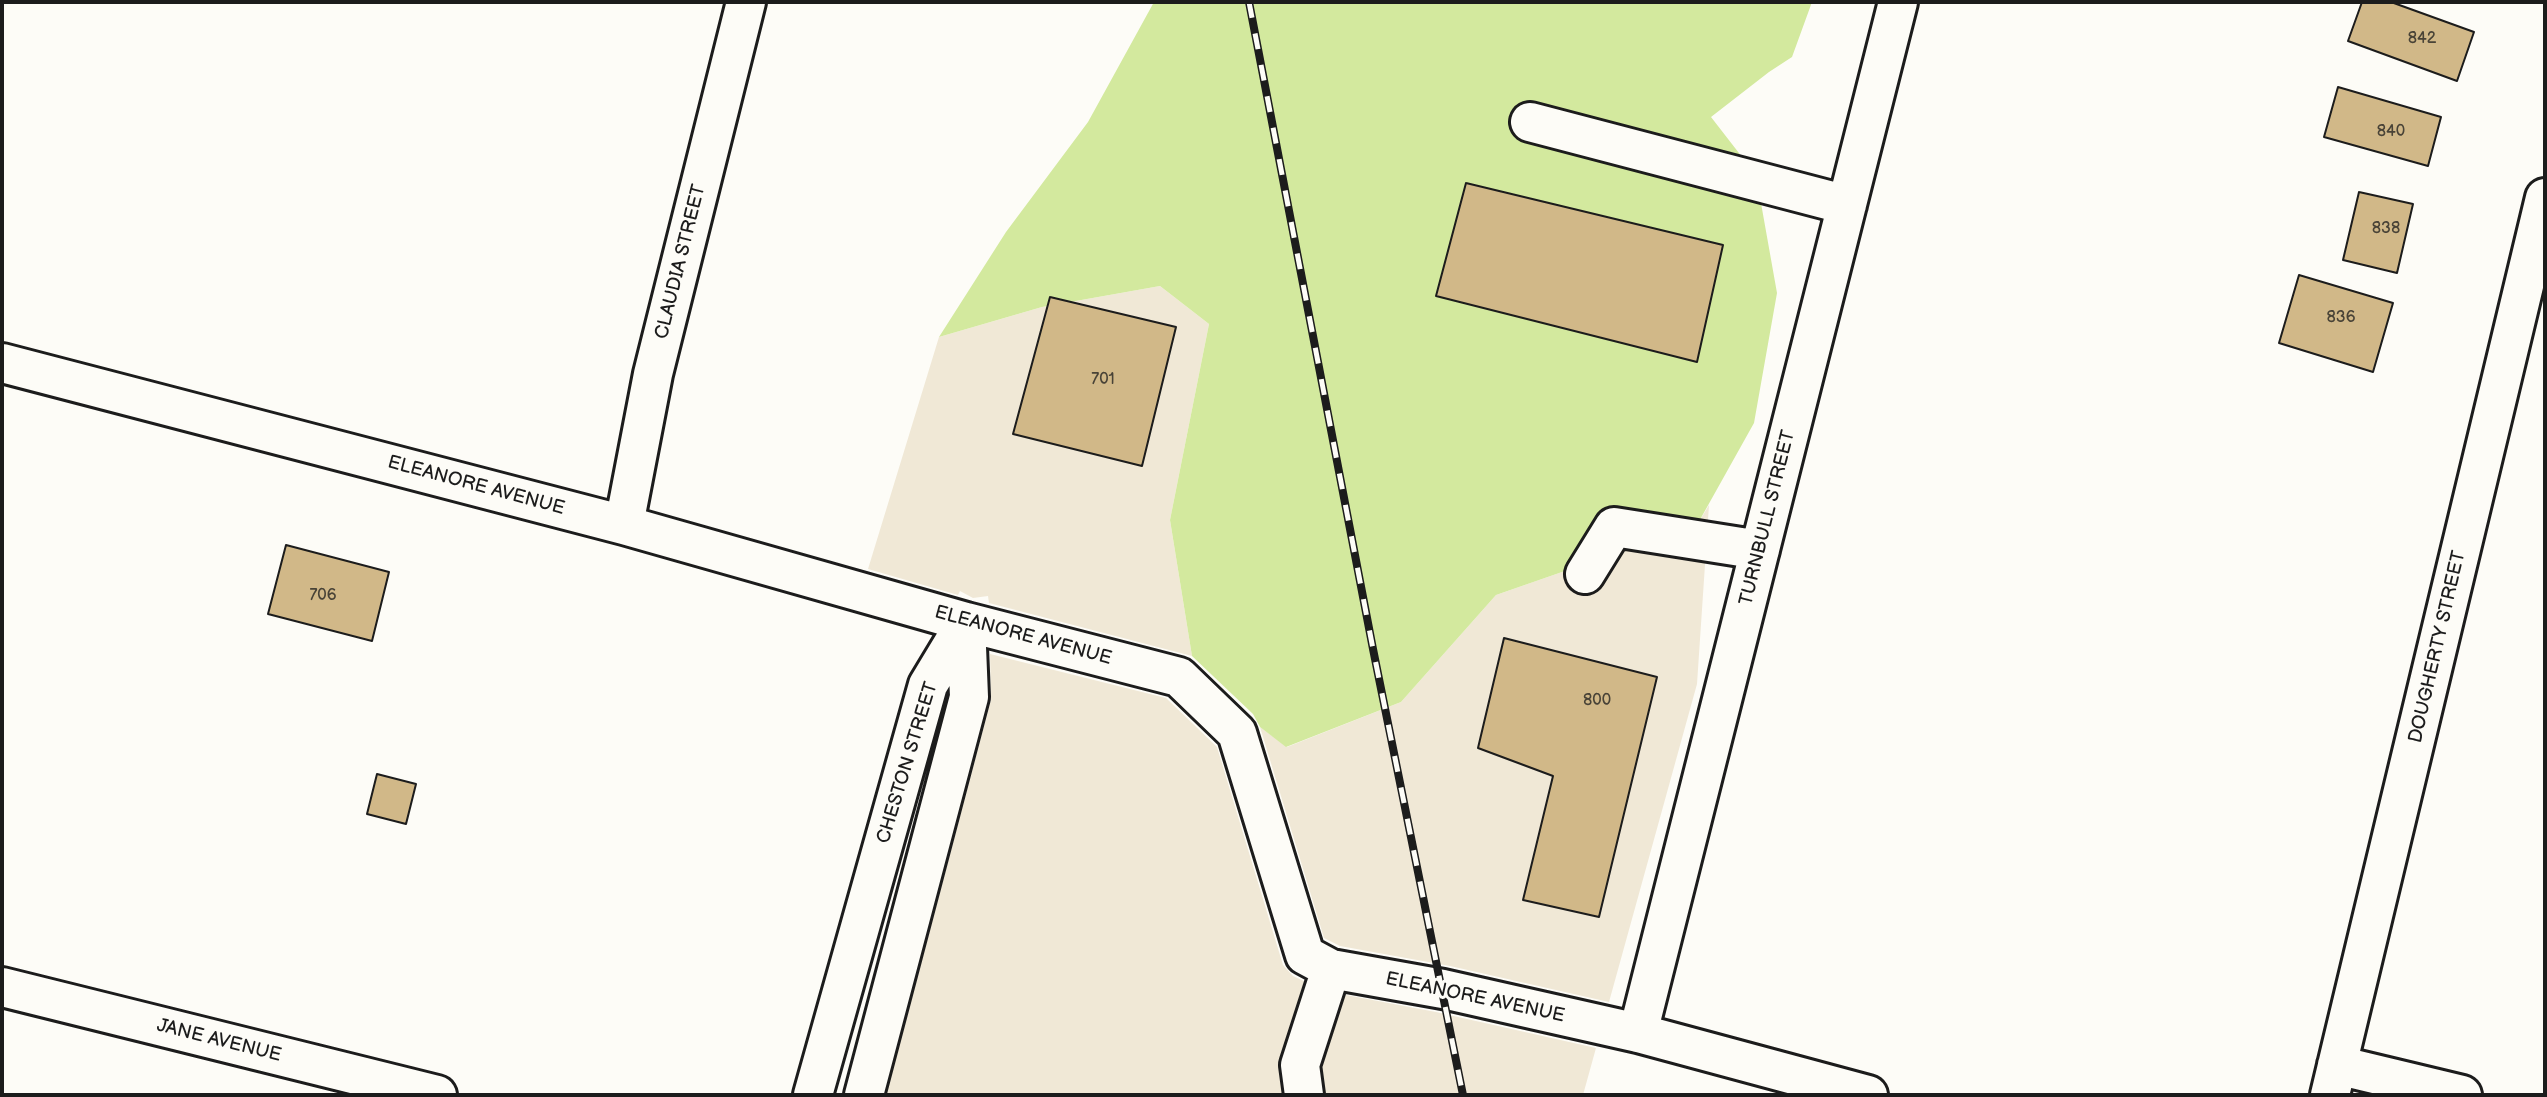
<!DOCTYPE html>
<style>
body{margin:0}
#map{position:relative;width:2547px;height:1097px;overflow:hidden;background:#fdfcf7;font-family:"Balsamiq Sans",sans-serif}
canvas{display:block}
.frame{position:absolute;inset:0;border:4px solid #1c1c1c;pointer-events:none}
</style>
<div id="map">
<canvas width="2547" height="1097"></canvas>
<div class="frame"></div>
</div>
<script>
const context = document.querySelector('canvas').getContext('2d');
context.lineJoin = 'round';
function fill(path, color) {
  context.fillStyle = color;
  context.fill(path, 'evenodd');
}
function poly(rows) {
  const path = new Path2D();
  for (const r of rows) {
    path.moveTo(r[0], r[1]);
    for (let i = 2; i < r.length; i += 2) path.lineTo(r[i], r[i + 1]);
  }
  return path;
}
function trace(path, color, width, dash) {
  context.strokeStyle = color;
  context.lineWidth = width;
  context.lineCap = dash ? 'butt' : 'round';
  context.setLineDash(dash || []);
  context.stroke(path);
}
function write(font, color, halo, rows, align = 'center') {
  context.font = font + ' "Balsamiq Sans",sans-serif';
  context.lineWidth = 6;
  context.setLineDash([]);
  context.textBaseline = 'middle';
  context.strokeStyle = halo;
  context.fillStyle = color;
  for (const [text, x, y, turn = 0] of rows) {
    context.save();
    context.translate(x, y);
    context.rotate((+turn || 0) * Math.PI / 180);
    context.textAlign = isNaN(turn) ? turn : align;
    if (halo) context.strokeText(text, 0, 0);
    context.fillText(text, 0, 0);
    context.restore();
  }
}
fill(poly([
 [1160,286,1209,324,1170,520,1192,656,989,603,988,596,973,598,960,591,958,595,868,569,939,337,1042,307],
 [1709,505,1697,684,1609,1002,1450,966,1340,946,1324,938,1260,727,1287,747,1401,702,1496,595,1697,525],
 [990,654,1166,698,1217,747,1283,965,1293,976,1325,991,1436,1012,1596,1048,1583,1095,886,1095,991,700]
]), '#f0e8d6');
fill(poly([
 [1154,2,1812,2,1792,57,1769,72,1711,117,1756,175,1777,293,1754,423,1697,525,1496,595,1401,702,1286,747,1260,727,1253,714,1192,656,1170,520,1209,324,1160,286,1042,307,939,337,1006,232,1088,122]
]), '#d3e99e');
const building = poly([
 [2362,2,2391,2,2474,32,2457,81,2348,41,2362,2],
 [2338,87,2441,117,2428,166,2324,137,2338,87],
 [1466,183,1723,245,1697,362,1436,296,1466,183],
 [2359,192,2413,204,2397,273,2343,260,2359,192],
 [2299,275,2393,303,2373,372,2279,343,2299,275],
 [1050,297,1176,327,1142,466,1013,434,1050,297],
 [286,545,389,572,372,641,268,614,286,545],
 [1504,638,1657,677,1599,917,1523,900,1553,776,1478,748,1504,638],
 [377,774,416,784,406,824,367,814,377,774]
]);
fill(building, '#d1b888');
trace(building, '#1c1c1c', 2);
const minor = poly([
 [1530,122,1847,205],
 [2,363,624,525,966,622,1179,677,1237,733,1305,955,1331,969,1443,989,1638,1033,1868,1095],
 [624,525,653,374,746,2],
 [1585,574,1614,527,1760,550],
 [2,987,437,1095],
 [1638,1033,1898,2],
 [2337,1065,2462,1095],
 [813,1095,928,685,966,622],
 [864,1095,969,697,966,622],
 [1304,1095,1300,1065,1331,969],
 [2330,1095,2545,198]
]);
trace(minor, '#1c1c1c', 44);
trace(minor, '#fdfcf7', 38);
const rail = poly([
 [1249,2,1373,649,1463,1095]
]);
trace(rail, '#1c1c1c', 8);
trace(rail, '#fdfcf7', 5, [16]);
write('16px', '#494337', null, [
 ["842",2422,39],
 ["840",2391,132],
 ["838",2386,229],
 ["836",2341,318],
 ["701",1103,380],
 ["706",323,596],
 ["800",1597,701]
]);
write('19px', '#1c1c1c', '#fdfcf7', [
 ["CLAUDIA STREET",681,262,-76],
 ["ELEANORE AVENUE",476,486,15],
 ["TURNBULL STREET",1768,518,-76],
 ["ELEANORE AVENUE",1023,636,15],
 ["DOUGHERTY STREET",2438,647,-77],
 ["CHESTON STREET",908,763,-73],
 ["ELEANORE AVENUE",1475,998,12],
 ["JANE AVENUE",219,1041,14]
]);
</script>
